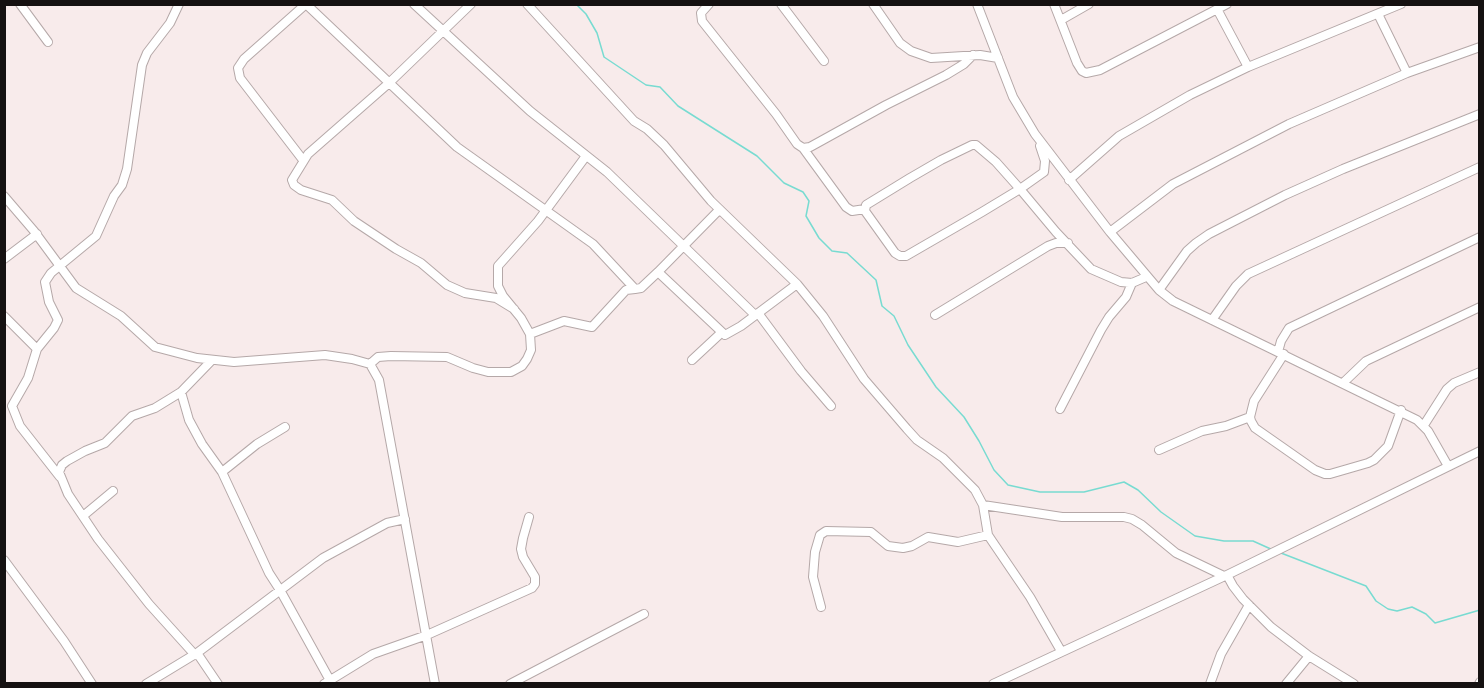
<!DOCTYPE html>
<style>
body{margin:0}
#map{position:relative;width:1484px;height:688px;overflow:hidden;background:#f8ebeb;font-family:Signika,sans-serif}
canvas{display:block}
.frame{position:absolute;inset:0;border:6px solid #151111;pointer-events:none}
</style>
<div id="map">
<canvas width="1484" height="688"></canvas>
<div class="frame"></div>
</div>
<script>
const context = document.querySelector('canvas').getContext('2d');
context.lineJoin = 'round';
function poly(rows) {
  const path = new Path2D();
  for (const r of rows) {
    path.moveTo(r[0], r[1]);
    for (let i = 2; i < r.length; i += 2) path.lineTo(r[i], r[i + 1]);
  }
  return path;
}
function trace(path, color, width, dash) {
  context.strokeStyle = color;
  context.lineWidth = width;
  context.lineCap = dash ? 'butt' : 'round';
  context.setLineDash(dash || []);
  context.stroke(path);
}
trace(poly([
 [576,4,586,14,597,33,604,57,646,85,660,87,678,106,757,156,784,183,803,192,809,201,806,216,819,238,832,251,847,253,876,280,882,306,894,316,908,345,936,387,964,417,979,441,994,470,1008,485,1040,492,1084,492,1124,482,1138,490,1161,512,1195,536,1224,541,1253,541,1273,550],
 [1281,553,1366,586,1376,601,1388,609,1397,611,1412,607,1426,614,1435,623,1480,610]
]), '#78dbd1', 1.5);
const minor = poly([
 [20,4,48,42],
 [414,4,530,111,607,172,755,315],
 [471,4,389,83,308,154,292,180,294,185,301,190,332,200,354,221,396,249,421,263,447,285,465,293,496,298,514,309],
 [527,4,634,121,647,129,664,145,711,201,797,284,823,316,864,379,907,429,917,440,943,458,975,490,983,505,988,535,992,541,1030,597,1061,651],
 [709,4,701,13,702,21,776,114,797,144,803,148,810,147,886,105,946,75,964,64,973,55],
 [781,4,824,61],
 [873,4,900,43,911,51,931,58,980,55,998,58],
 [977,4,1013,97,1035,134,1110,232,1159,290,1173,301,1417,420,1428,431,1448,466],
 [1054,4,1077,63,1082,71,1086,73,1100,70,1227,4],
 [1217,9,1248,67],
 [1378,14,1407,73],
 [1061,20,1089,4],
 [1040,146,1045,161,1044,172,1020,189,982,212,906,256,900,256,895,253,865,211,866,205,910,178,941,160,972,145,976,145,996,162,1020,189,1056,232,1091,269,1121,282,1132,283,1146,277],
 [803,148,846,207,852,211,865,209],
 [303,160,240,78,238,68,244,59,306,4,457,147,593,244,635,289,641,288,658,272,719,210],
 [1069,180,1119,136,1190,95,1248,67,1401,4],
 [4,196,34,231,76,288,121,316,155,347,197,358,234,362,325,355,352,359,370,364,379,380,435,684],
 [1110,232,1173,184,1289,124,1407,73,1480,47],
 [4,259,37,234],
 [658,272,725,335,741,326,797,284],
 [1159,290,1187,251,1196,243,1209,234,1285,195,1343,169,1480,114],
 [758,313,801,371,831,406],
 [935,315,1048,246,1056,243,1068,243],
 [4,316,37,349],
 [1212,320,1236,286,1248,274,1480,167],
 [530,334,564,321,592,327,626,290,635,289],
 [1278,352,1281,341,1289,328,1480,237],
 [1284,354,1254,401,1250,417,1251,421,1255,428,1315,470,1325,474,1330,474,1368,463,1374,460,1388,446,1401,410],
 [692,360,721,333],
 [370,364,378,357,391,356,447,357,473,368,488,372,511,372,522,366,527,359,531,350,530,334,521,318,503,296,498,286,498,266,538,221,586,156],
 [1343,383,1366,361,1480,307],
 [181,392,189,420,202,444,222,472,269,573,280,590,332,684],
 [1060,409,1101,330,1109,317,1126,297,1132,283],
 [1424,425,1447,389,1454,383,1480,372],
 [1159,450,1202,431,1226,426,1250,417],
 [222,472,257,444,285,427],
 [60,477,20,426,12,406,28,378,37,349,54,328,58,320,49,302,45,282,51,273,96,236,114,196,122,185,127,169,142,65,147,53,170,23,179,4],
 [983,505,1062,517,1124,517,1132,519,1142,525,1176,553,1224,576],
 [83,516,113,491],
 [4,560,64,641,92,684],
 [1227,575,1233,586,1243,599,1271,627,1309,656,1354,684],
 [821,607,813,577,815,552,820,535,826,531,871,532,888,546,903,548,912,546,928,537,958,542,988,535],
 [197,653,218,684],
 [195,655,149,604,98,539,68,494,59,472,62,465,67,461,85,451,105,443,132,416,155,408,181,392,212,360],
 [146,684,197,653,323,558,387,523,405,519],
 [324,684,373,654,427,635,532,588,535,584,535,577,523,557,521,549,523,538,529,517],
 [510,684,644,614],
 [993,684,1227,575,1480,451],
 [1210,684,1221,654,1249,605],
 [1286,684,1309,656],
 [1479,684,1480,682]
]);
trace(minor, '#b5a8a8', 10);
trace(minor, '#fff', 8);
</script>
